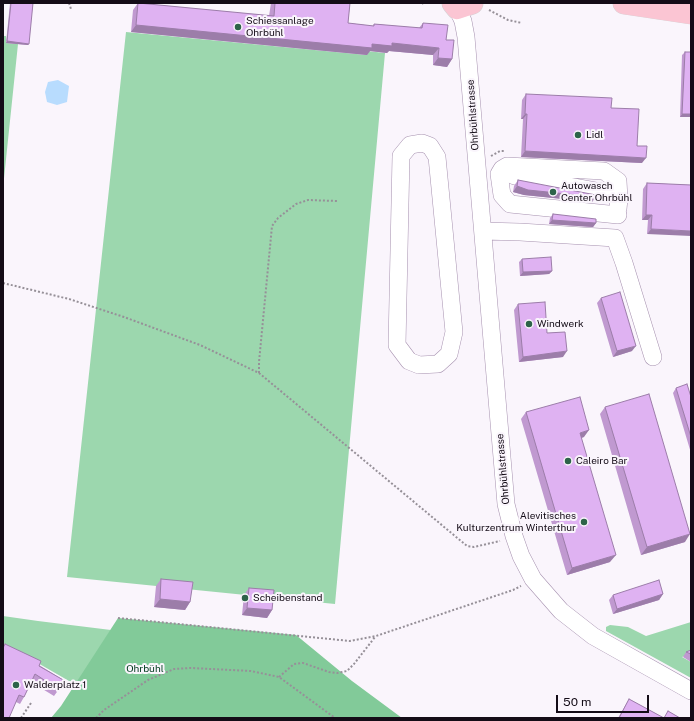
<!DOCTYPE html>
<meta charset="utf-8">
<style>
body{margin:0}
#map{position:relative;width:694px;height:721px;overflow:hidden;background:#faf5fc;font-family:"Public Sans",sans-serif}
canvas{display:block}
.frame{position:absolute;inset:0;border:4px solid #140c17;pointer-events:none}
.scale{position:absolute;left:556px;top:695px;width:93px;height:18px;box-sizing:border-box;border:2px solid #140c17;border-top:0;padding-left:5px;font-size:12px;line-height:14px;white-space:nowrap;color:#140c17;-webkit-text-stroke:3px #faf5fc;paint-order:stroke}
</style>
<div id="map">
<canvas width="694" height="721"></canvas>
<div class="frame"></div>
<div class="scale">50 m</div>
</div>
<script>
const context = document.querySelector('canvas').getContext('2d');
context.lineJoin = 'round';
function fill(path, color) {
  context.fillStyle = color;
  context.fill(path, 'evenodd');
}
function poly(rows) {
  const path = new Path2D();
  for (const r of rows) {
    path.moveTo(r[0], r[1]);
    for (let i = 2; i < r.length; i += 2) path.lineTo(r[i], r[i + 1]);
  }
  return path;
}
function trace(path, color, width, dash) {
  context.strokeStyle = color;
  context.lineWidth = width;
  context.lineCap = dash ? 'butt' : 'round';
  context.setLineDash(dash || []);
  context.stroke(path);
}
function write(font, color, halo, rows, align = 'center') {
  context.font = font + ' "Public Sans",sans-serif';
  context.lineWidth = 4;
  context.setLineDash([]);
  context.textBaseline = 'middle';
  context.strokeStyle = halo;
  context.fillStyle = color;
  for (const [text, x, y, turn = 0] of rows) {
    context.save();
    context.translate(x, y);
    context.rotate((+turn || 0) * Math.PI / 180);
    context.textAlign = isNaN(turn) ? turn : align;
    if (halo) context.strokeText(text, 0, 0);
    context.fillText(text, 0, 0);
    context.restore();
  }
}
fill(poly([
 [126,32,367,55,367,51,385,53,335,604,67,577],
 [3,36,6,36,6,43,18,44,3,188],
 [3,616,38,621,111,630,76,685,3,643],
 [691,622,691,654,682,657,691,662,691,678,606,631,606,627,610,625,628,627,646,636]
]), '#9cd7ae');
fill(poly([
 [118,618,296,635,352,681,402,718,51,718,61,706]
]), '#82ca99');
fill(poly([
 [58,80,69,86,67,102,57,105,47,102,45,92,48,82]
]), '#b8dcfe');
const minor = poly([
 [457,8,463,21,466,37,506,504,514,536,521,556,533,579,561,611,593,636,691,691],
 [422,143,430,146,437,157,454,332,449,354,438,364,419,365,409,361,397,345,401,156,410,145,422,143],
 [514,176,613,194,619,199,618,209],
 [618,215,510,204,502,195,499,174,502,169,507,166,604,171,618,181,619,199],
 [483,231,520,232,615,238,624,263,653,357]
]);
const major = poly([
 [453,3,457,8,472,3],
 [624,3,691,13]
]);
trace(minor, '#a691af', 18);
trace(major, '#d5d3d5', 23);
trace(poly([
 [69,3,71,9],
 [422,4,423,3],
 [489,10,508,20,522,23],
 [491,156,500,151,505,151],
 [3,283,69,299,124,317,200,345,259,373,467,546,474,547,500,541],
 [259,373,259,362,272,226,278,218,296,204,308,200,337,201],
 [118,618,350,641,376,636,513,590,521,586],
 [279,677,294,664,303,663,329,672,337,673,347,671,354,664,375,637],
 [21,718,31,703],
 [96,718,104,710,148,680,174,669,191,668,251,671,279,677,335,718]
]), '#969098', 2, [2, 2]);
trace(minor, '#fff', 17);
trace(major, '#fbc5d3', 22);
fill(poly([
 [10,3,33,3,28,45,6,43],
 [138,3,269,16,271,3,350,3,348,23,373,26,374,24,419,28,423,23,446,40,452,59,447,67,433,65,433,55,389,51,387,53,370,51,367,55,131,32,133,10],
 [685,52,691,117,680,117,682,55],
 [526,94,611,108,637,146,642,163,521,157,523,119,521,119,522,100],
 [518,180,592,202,524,195,513,192,514,186],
 [647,183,691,185,647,234,648,220,642,220,643,189],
 [553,214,596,223,593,227,549,224,550,218],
 [522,259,552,271,549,274,520,276,519,262],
 [601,298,632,351,613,357,597,303],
 [518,304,547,333,563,357,519,362,514,310],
 [676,388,691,397,691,453,673,393],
 [605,407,685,542,641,555,600,414],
 [526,412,584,437,581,438,610,562,567,575,521,419],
 [161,579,190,602,185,610,154,607,156,586],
 [249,588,272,610,267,618,242,615,244,595],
 [663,594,659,600,613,614,609,600,613,595],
 [5,644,65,681,54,696,31,682,24,697,20,704,16,702,3,718,3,647],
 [691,650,691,662,683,657,686,652],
 [629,699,664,718,668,711,680,718,618,718]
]), '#c099d0');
fill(poly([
 [136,25,372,44,392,43,439,48,433,55,389,51,387,53,370,51,367,55,131,32],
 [7,41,29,44,28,45,6,43],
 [438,58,452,59,447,67,433,65],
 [525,114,527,114,523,119,521,119],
 [682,114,691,114,691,117,680,117],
 [525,151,646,158,642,163,521,157],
 [517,186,596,197,592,202,524,195,513,192],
 [646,215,652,215,648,220,642,220],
 [552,220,596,223,593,227,549,224],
 [651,229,691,231,691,236,647,234],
 [552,271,549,274,520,276,523,272],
 [636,346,632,351,613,357,617,351],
 [567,351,563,357,519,362,523,357],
 [589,430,584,437,575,440,580,433],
 [690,534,685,542,641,555,647,547],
 [616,555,610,562,567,575,572,568],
 [663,594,659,600,613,614,617,609],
 [160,599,190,602,185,610,154,607],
 [247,608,272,610,267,618,242,615]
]), '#9c7da9');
const building = poly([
 [11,3,33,3,29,44,7,41,11,3],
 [138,3,274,16,275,3,350,3,348,23,374,26,374,24,422,28,423,23,448,25,446,40,454,40,452,59,438,58,439,48,392,43,392,46,372,44,372,48,136,25,138,3],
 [685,52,691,52,691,114,682,114,685,52],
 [526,94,612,98,611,108,639,109,637,146,647,146,646,158,525,151,527,114,525,114,526,94],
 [518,180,596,195,596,197,528,190,517,186,518,180],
 [647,183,691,185,691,231,651,229,652,215,646,215,647,183],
 [553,214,596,219,596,223,552,220,553,214],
 [551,257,552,271,523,272,522,259,551,257],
 [620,292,636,346,617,351,601,298,620,292],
 [545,302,547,333,565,332,567,351,523,357,518,304,545,302],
 [687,384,691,397,691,437,676,388,687,384],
 [649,394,690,534,647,547,605,407,649,394],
 [580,397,589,430,580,433,616,555,572,568,526,412,580,397],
 [161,579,193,582,190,602,160,599,161,579],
 [659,580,663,594,617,609,613,595,659,580],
 [249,588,274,590,272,610,247,608,249,588],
 [5,644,41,661,39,666,65,681,58,689,35,674,24,697,19,695,9,718,3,718,3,648,5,644],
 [691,650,691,654,686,652,691,650],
 [629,699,664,718,619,718,629,699],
 [668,711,680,718,664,718,668,711]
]);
fill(building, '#dfb2f2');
trace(building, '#9c7da9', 1);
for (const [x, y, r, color] of [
 [238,27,4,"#2d6349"],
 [578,135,4,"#2d6349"],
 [553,192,4,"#2d6349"],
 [529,324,4,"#2d6349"],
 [568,461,4,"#2d6349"],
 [584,522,4,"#2d6349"],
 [245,598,4,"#2d6349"],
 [16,685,4,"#2d6349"]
]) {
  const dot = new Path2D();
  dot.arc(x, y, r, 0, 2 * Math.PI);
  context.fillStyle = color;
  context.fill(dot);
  trace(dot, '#faf5fc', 1.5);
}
write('10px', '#140c17', '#faf5fc', [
 ["Schiessanlage",246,21],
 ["Ohrbühl",246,33],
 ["Lidl",586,135],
 ["Autowasch",561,186],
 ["Center Ohrbühl",561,198],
 ["Windwerk",537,324],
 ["Caleiro Bar",576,461],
 ["Alevitisches",576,516,"right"],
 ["Kulturzentrum Winterthur",576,528,"right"],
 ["Scheibenstand",253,598],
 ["Walderplatz 1",24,685]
], 'left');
write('10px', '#140c17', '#faf5fc', [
 ["Ohrbühlstrasse",473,115,-94],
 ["Ohrbühlstrasse",503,469,-95]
]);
write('10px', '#013c1e', '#faf5fc', [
 ["Ohrbühl",145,669]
]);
</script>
